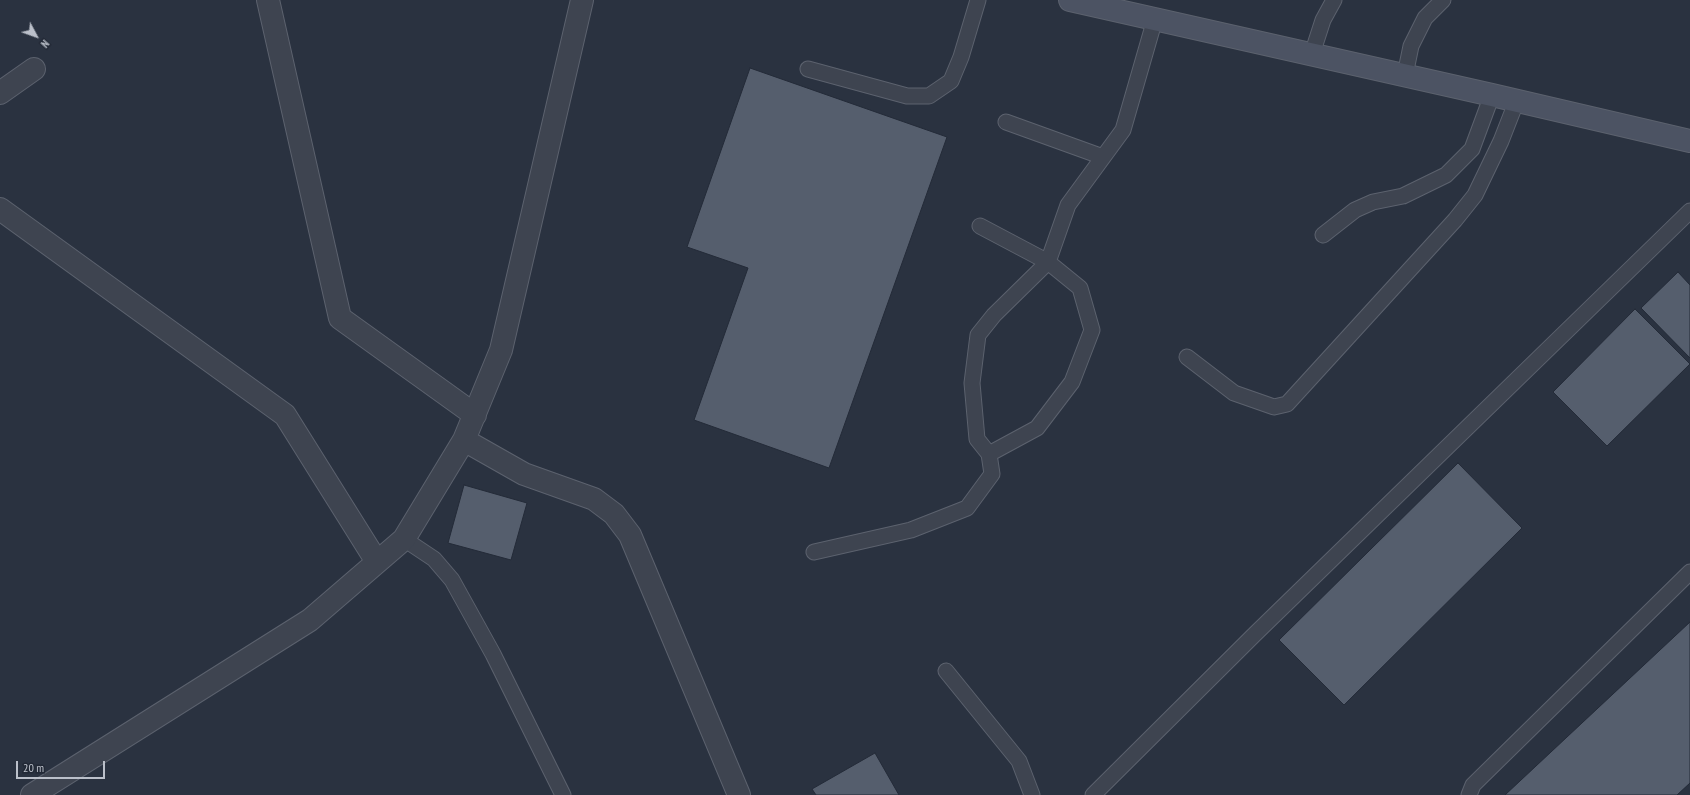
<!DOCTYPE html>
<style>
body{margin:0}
#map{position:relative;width:1690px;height:795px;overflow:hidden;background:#2a3240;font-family:"PT Sans Narrow",sans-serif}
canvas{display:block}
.north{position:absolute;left:16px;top:16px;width:40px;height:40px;-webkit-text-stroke:3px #222936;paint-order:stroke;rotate:131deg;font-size:11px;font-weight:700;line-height:16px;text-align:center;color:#bbc0ca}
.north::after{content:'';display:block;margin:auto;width:14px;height:18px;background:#bbc0ca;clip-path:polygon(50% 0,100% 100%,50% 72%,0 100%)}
.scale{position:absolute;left:16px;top:761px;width:89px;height:18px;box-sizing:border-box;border:2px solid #bbc0ca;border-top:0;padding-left:5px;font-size:12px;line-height:14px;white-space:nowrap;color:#bbc0ca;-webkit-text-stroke:3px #222936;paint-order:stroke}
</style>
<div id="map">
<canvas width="1690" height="795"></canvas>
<div class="north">N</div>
<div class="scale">20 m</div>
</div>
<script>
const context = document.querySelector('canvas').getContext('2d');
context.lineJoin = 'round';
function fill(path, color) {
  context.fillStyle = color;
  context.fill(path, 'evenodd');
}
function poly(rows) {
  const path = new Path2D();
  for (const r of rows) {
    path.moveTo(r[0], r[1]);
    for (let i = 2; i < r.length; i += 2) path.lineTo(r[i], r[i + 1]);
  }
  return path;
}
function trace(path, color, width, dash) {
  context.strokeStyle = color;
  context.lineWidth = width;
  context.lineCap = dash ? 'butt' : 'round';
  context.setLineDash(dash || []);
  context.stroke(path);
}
const building = poly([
 [750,68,947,137,829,468,694,420,748,268,687,247,750,68],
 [1678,272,1690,285,1690,358,1641,308,1678,272],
 [1635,309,1690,364,1607,446,1553,392,1635,309],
 [1458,463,1522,528,1344,705,1279,640,1458,463],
 [464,485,527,503,511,560,448,543,464,485],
 [1690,622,1690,783,1677,795,1505,795,1690,622],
 [875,753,899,795,816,795,812,789,875,753]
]);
fill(building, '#555e6d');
trace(building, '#242b38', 1);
const lane = poly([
 [1312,54,1323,20,1334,0],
 [808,69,907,96,929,96,951,81,961,57,978,0],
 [1405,75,1411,46,1425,18,1443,0],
 [1006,122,1103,157],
 [980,226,1048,262,1080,288,1092,330,1072,382,1037,428,989,454],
 [1323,235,1355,210,1373,202,1403,196,1446,175,1472,149,1492,95],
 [1187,357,1234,393,1274,407,1287,404,1455,220,1475,195,1501,141,1517,100],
 [404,539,434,559,452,580,493,654,563,795],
 [814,552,911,530,967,508,992,474,989,454,977,439,972,383,978,335,994,315,1048,262,1068,205,1123,130,1155,19],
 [946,671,1019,761,1032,795],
 [1093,795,1255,634,1690,211],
 [1469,795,1473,785,1690,572]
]);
const street = poly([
 [268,0,340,318,475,415],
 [0,93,34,69],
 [0,209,285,415,377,562],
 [464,440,524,474,594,499,614,514,630,535,739,795],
 [32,795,310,620,404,539,464,440,501,350,582,0]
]);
const secondary = poly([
 [1070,0,1492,95,1690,141]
]);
trace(lane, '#5c626e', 17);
trace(street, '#5c626e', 24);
trace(secondary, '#5c626e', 24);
trace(lane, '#3e4450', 15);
trace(street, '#3e4450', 22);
trace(secondary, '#4c5363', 22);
</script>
